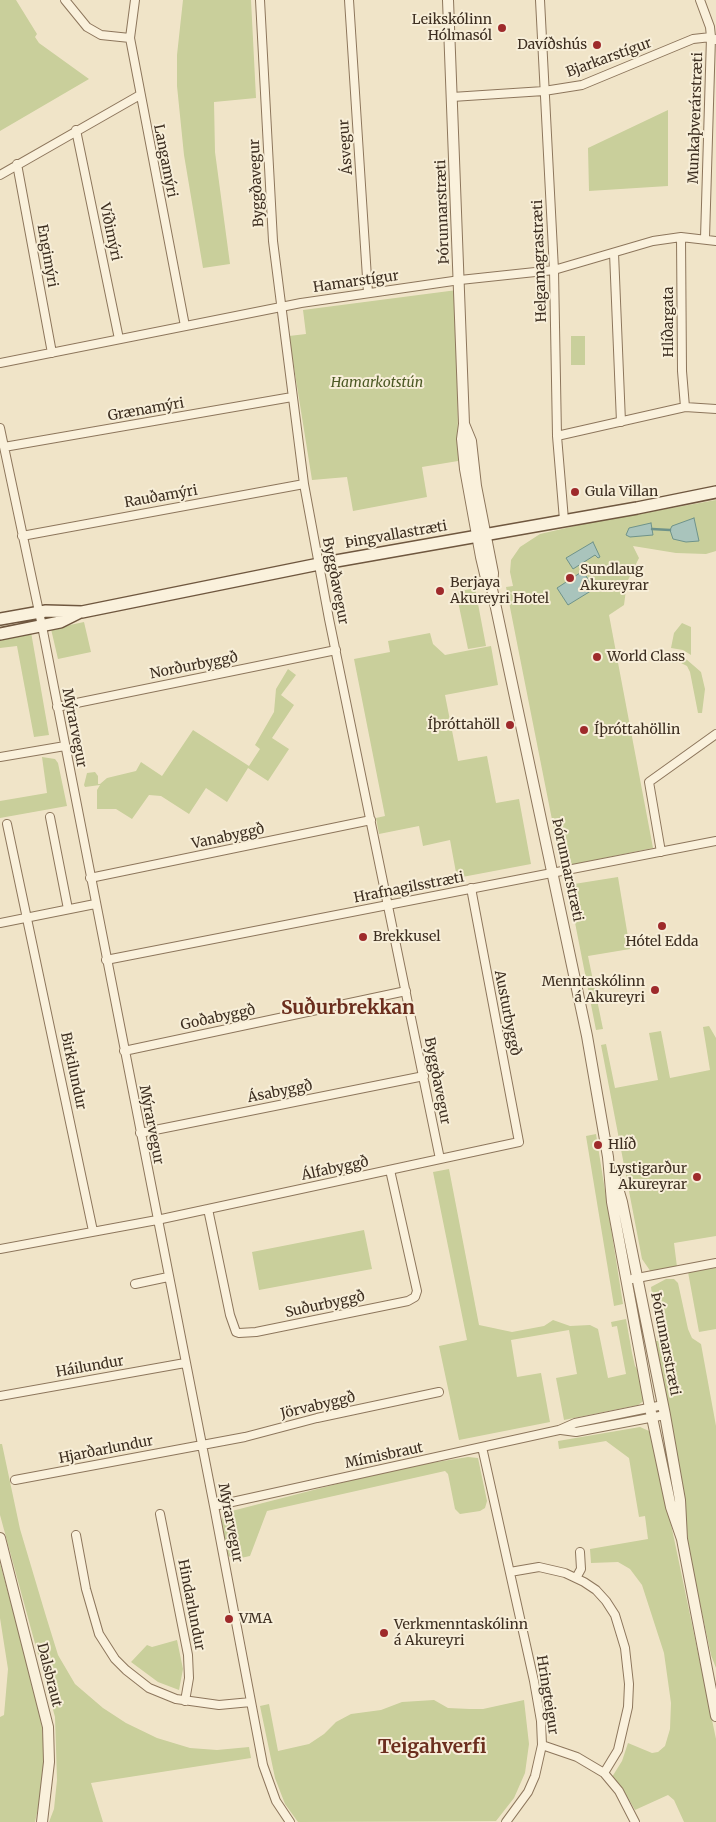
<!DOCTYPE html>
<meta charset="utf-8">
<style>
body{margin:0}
canvas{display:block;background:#f0e4c8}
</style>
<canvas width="716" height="1822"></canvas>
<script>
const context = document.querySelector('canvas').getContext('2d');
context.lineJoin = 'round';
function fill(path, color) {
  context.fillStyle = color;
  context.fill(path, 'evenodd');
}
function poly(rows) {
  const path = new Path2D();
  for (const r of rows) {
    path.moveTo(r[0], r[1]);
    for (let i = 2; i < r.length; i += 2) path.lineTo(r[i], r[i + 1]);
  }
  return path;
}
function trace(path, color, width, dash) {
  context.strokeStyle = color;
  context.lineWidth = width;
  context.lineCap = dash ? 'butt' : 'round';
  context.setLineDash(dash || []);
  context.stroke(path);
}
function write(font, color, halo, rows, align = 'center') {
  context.font = font + ' Merriweather,serif';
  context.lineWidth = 4;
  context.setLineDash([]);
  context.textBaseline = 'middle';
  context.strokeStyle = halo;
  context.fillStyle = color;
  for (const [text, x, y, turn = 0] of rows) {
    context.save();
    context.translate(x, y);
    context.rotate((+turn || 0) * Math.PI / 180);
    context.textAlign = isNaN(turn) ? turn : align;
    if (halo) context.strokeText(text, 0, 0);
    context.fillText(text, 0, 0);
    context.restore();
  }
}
fill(poly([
 [0,0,16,0,37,34,35,37,39,43,89,79,0,131],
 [183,0,251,0,256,98,214,102,215,152,230,264,203,268,184,155,177,86,177,55],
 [668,110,668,186,589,191,588,148],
 [457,290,458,461,422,467,427,497,353,511,347,477,312,480,289,336,306,334,303,310],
 [571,336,585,336,585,365,571,365],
 [716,500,716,551,706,554,676,553,633,546,639,558,627,582,624,605,609,615,653,848,570,865,559,855,518,648,506,587,513,586,510,572,511,560,520,547,540,534,610,518,617,518],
 [475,588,486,646,468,649,456,592],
 [84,622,91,652,58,659,51,629],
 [682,623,691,627,691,655,683,650,671,648,674,633],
 [31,632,49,735,34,737,17,646,0,648,0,638],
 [430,633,433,644,445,655,491,646,498,685,445,695,458,761,487,756,496,803,519,799,531,864,457,878,450,840,423,846,419,826,379,834,376,818,385,816,354,659,390,652,388,641],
 [672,653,677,653,686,659,701,672,705,689,702,713,698,713,690,672,687,666,679,662,669,663,668,661],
 [288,669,296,675,281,695,294,705,272,738,289,749,268,781,248,768,227,802,206,788,189,814,161,796,149,795,132,819,116,809,97,809,97,790,100,785,85,787,84,785,87,773,95,772,98,776,98,784,100,784,107,778,136,771,141,762,162,776,193,730,249,766,260,749,255,745,274,712,276,689],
 [42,757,55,759,58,763,67,806,0,818,0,801,47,793],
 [618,877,630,949,588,956,603,1029,596,1030,569,892,574,884],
 [709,1026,716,1038,716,1236,674,1243,677,1267,651,1272,642,1259,601,1045,606,1044,615,1088,658,1080,649,1033,661,1031,670,1078,710,1070,703,1027],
 [596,1134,623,1304,614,1306,586,1136],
 [449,1169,479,1325,512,1332,544,1326,553,1320,570,1326,590,1325,598,1329,608,1378,626,1374,617,1326,612,1327,611,1322,626,1319,632,1353,635,1366,641,1375,645,1400,638,1405,564,1420,556,1378,577,1374,569,1330,511,1340,517,1377,541,1373,550,1422,459,1440,439,1346,467,1340,433,1172],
 [364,1230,372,1269,259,1290,252,1252],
 [716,1267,716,1329,699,1332,688,1272],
 [666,1279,674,1279,678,1283,688,1329,692,1338,701,1344,716,1426,716,1668,711,1655,689,1552,683,1489,655,1341,658,1341,651,1287],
 [640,1427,649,1431,654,1443,716,1739,716,1822,684,1822,674,1800,668,1795,635,1810,625,1793,612,1777,622,1761,628,1743,652,1753,658,1752,665,1746,670,1729,671,1703,664,1653,642,1585,630,1569,618,1562,591,1563,590,1549,648,1539,645,1516,639,1517,629,1458,606,1441,559,1449,558,1441],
 [0,1444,2,1444,20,1529,45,1613,58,1655,75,1684,103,1708,126,1723,157,1738,190,1748,217,1750,249,1747,251,1758,91,1783,103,1822,49,1822,54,1809,57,1780,55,1717,0,1515],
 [468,1457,478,1458,487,1501,485,1508,480,1511,460,1514,455,1509,448,1474,445,1471,267,1511,250,1556,236,1559,228,1556,221,1522,224,1513,399,1468],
 [0,1563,35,1693,42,1727,44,1752,43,1786,35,1822,0,1822,0,1717,4,1715,8,1669,0,1618],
 [177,1640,183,1669,179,1690,158,1682,131,1662,147,1645,152,1647],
 [434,1700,448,1708,470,1709,483,1709,524,1700,529,1744,525,1773,514,1798,496,1821,298,1822,285,1804,275,1778,260,1706,269,1704,278,1751,309,1744,324,1734,336,1722,351,1714,381,1710,402,1702]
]), '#c9cf9b');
const water = poly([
 [694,518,699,541,686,542,673,539,670,530,672,526,694,518],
 [651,523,653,535,630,537,626,535,629,528,651,523],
 [593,542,600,557,598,558,595,555,573,569,566,558,593,542],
 [583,571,594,589,568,605,557,588,583,571]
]);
fill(water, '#a9c4bc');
trace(water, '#6f938a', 1);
trace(poly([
 [652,529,670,530]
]), '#6f938a', 2.5);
const minor = poly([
 [65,0,87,27,101,35,130,38],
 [135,0,130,38,185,326],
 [260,0,273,241,304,484,329,619,440,1159],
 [349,0,368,293],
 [540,0,554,270,557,436,564,520],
 [700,0,710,27,711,37,705,238],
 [452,97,544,91,582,85,693,39,711,37,716,40],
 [76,130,119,339],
 [17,164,52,353],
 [0,175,140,95],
 [681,237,682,371,685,407],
 [614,253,621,422],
 [0,363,301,303,460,280,554,270,653,241,681,237,716,241],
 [0,428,42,626,214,1506,263,1765,276,1801,290,1822],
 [557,436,685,407,716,409],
 [4,447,292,397],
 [22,536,304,484],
 [57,707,336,650],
 [0,757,65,746],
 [50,817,68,909],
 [7,824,93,1231],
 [661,852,649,782,716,734],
 [90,878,371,820],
 [0,923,95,904],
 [106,960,716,841],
 [124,1051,406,991],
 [140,1133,424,1076],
 [208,1209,230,1315,236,1332,239,1333,256,1332,408,1301,415,1297,417,1291,390,1170],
 [0,1249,157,1220,519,1142,471,888],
 [632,1279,716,1263],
 [135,1284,168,1277],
 [0,1396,185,1363],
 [561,1430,576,1432,665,1415],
 [482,1447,534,1681,541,1721,542,1745,535,1776,528,1792,506,1822],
 [15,1480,245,1437,317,1418,439,1392],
 [214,1506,559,1430,575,1423,663,1405],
 [160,1514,188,1655,189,1678,185,1701],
 [76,1535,86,1589,99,1634,115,1659,126,1670,149,1688,176,1699,219,1705,251,1702],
 [510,1572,539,1567,565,1573,584,1582,596,1590,606,1601,615,1615,625,1648,629,1684,628,1707,618,1750,604,1773],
 [576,1578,581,1569,580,1552],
 [542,1745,577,1757,604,1773,619,1791,635,1822]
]);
const tertiary = poly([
 [448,0,464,424,462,439,465,469,481,557,486,578,492,588],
 [464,424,471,441,476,486,493,573,492,589,587,1036,608,1157,612,1202,650,1408,671,1507,682,1539],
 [614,1175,622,1202,665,1415,680,1500,682,1539,716,1716],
 [0,1538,48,1727,49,1762,42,1822]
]);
const secondary = poly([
 [0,619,46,611,82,612,319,564,637,508,716,492],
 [0,634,60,622,80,612]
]);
trace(minor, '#8d765c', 10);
trace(tertiary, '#8d765c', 12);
trace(secondary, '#6f573f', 14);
trace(minor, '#faf1dc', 8);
trace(tertiary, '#faf1dc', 10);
trace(secondary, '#faf1dc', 11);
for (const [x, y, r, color] of [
 [502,28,5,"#9e2a2b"],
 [597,45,5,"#9e2a2b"],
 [575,492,5,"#9e2a2b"],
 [570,578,5,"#9e2a2b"],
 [440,591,5,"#9e2a2b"],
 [597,657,5,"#9e2a2b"],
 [510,725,5,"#9e2a2b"],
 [584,730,5,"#9e2a2b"],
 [662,926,5,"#9e2a2b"],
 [363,937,5,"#9e2a2b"],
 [655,990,5,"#9e2a2b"],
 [598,1145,5,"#9e2a2b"],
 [697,1177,5,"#9e2a2b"],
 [229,1619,5,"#9e2a2b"],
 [384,1633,5,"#9e2a2b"]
]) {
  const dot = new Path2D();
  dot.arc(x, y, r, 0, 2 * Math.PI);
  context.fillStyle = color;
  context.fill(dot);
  trace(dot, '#f7eed8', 2);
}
write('14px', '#3d2e20', '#f7eed8', [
 ["Leikskólinn",492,20,"right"],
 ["Hólmasól",492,36,"right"],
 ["Davíðshús",587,45,"right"],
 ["Gula Villan",585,492],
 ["Sundlaug",580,570],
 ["Akureyrar",580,586],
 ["Berjaya",450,583],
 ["Akureyri Hotel",450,599],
 ["World Class",607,657],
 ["Íþróttahöll",500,725,"right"],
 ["Íþróttahöllin",594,730],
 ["Brekkusel",373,937],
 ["Hótel Edda",662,942,"center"],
 ["Menntaskólinn",645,982,"right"],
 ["á Akureyri",645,998,"right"],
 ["Hlíð",608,1145],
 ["Lystigarður",687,1169,"right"],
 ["Akureyrar",687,1185,"right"],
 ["VMA",239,1619],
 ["Verkmenntaskólinn",394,1625],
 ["á Akureyri",394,1641]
], 'left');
write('14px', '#3d2e20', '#f7eed8', [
 ["Bjarkarstígur",609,58,-20],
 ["Munkaþverárstræti",696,118,-88],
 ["Ásvegur",346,147,-94],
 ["Langamýri",165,161,79],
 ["Byggðavegur",257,183,-93],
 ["Þórunnarstræti",443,212,-92],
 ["Víðimýri",110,232,78],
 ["Engimýri",47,256,80],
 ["Helgamagrastræti",540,261,-92],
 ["Hamarstígur",356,282,-8],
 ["Hlíðargata",669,322,-90],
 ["Grænamýri",146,410,-10],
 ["Rauðamýri",161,497,-10],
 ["Þingvallastræti",396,535,-10],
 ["Byggðavegur",335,581,79],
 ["Norðurbyggð",194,666,-11],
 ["Mýrarvegur",74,728,79],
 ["Vanabyggð",228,837,-12],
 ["Þórunnarstræti",567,870,78],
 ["Hrafnagilsstræti",409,888,-11],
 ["Austurbyggð",507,1013,79],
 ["Goðabyggð",218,1018,-12],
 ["Birkilundur",73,1071,78],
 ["Byggðavegur",437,1081,79],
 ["Ásabyggð",280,1092,-11],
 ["Mýrarvegur",151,1125,79],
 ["Álfabyggð",335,1169,-12],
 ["Suðurbyggð",325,1305,-12],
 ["Þórunnarstræti",665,1344,79],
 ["Háilundur",90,1367,-10],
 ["Jörvabyggð",318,1406,-13],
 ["Hjarðarlundur",106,1450,-11],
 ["Mímisbraut",384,1456,-12],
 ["Mýrarvegur",230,1523,79],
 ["Hindarlundur",191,1605,79],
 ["Dalsbraut",49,1675,76],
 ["Hringteigur",547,1695,81]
]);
write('italic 14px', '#4d5a26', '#f7eed8', [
 ["Hamarkotstún",377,383]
]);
write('bold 19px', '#6b2e1e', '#f7eed8', [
 ["Suðurbrekkan",348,1009],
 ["Teigahverfi",432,1748]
]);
</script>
